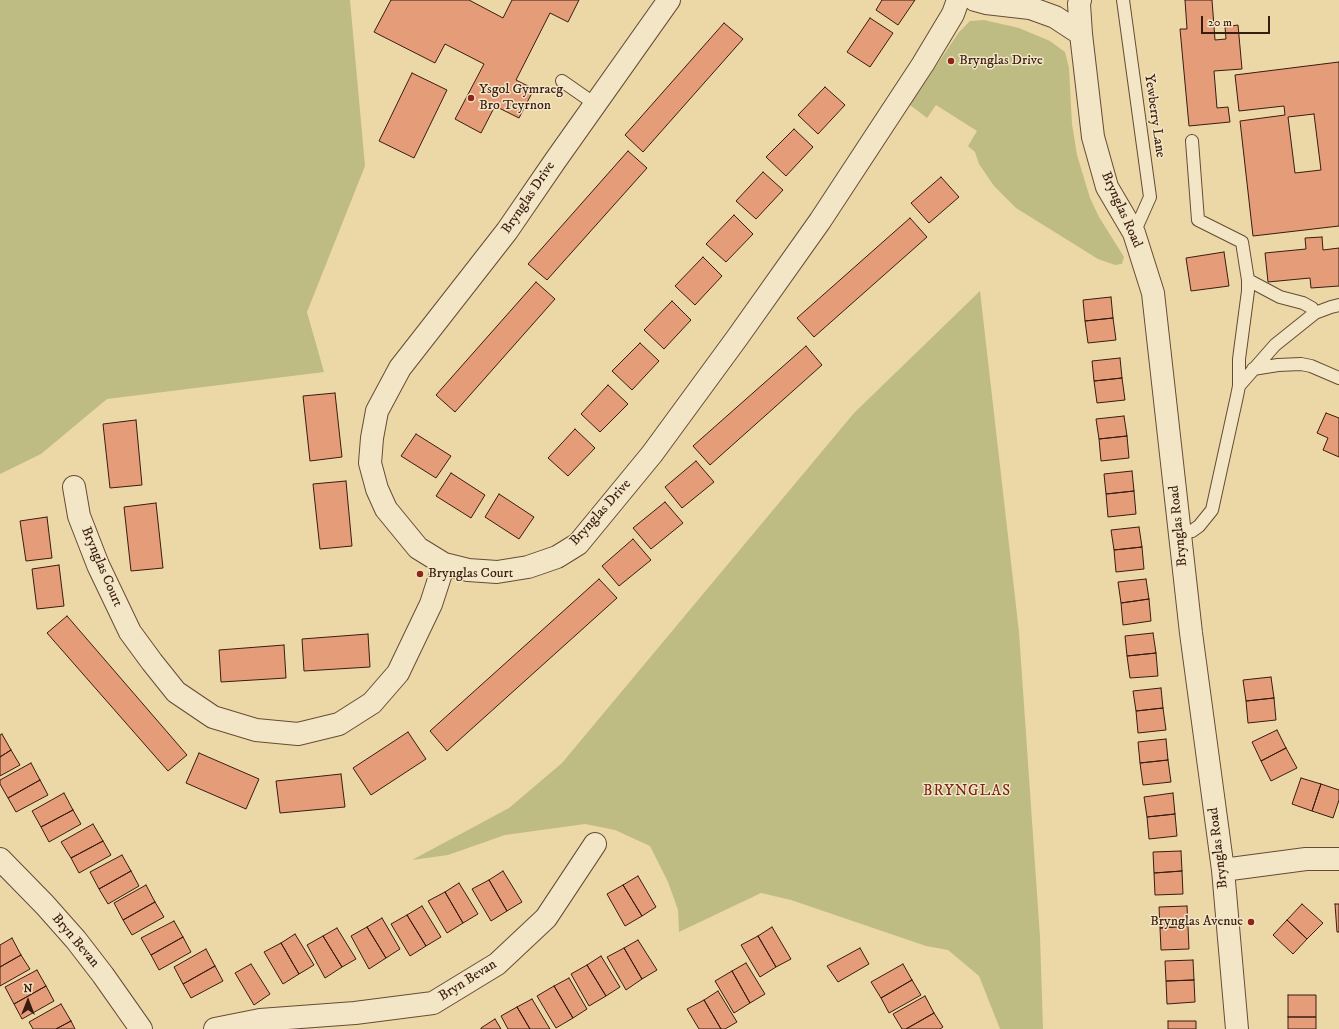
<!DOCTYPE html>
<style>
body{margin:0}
#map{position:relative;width:1339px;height:1029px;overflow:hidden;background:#ecd8a7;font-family:"IM FELL DW Pica",serif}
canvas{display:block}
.north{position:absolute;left:8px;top:981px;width:40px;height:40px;-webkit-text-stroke:3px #f3e6c6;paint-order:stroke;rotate:0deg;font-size:11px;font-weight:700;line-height:16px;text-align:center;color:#391c10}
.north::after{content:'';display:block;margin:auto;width:14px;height:18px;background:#391c10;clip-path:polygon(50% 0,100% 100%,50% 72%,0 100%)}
.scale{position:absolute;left:1201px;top:16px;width:69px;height:18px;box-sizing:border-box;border:2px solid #391c10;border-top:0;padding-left:5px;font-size:12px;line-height:14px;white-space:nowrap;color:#391c10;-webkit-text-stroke:3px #f3e6c6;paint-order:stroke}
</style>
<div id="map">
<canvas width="1339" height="1029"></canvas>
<div class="north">N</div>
<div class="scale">20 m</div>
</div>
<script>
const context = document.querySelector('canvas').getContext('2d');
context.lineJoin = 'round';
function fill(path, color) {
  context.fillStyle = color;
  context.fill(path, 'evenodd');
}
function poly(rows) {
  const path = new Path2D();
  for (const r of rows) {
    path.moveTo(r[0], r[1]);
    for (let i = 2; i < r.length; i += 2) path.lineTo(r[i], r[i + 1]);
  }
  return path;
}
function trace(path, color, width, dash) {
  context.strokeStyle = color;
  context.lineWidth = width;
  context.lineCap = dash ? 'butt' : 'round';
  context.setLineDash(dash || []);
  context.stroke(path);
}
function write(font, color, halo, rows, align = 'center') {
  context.font = font + ' "IM FELL DW Pica",serif';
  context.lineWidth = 3;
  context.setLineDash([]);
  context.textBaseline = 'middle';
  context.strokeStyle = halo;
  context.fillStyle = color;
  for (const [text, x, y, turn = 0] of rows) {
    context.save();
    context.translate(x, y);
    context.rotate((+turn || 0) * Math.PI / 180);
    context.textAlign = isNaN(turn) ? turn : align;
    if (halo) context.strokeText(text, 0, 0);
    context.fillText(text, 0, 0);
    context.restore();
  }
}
fill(poly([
 [0,0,350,0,365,166,307,312,324,372,107,399,41,454,0,474],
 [984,20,1019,28,1050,41,1065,52,1069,68,1072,124,1077,155,1090,198,1099,217,1124,257,1122,264,1115,265,1098,259,1016,208,994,186,979,164,975,152,968,146,977,131,936,105,927,118,910,105,959,32,970,21],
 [980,291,1019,632,1040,937,1043,1029,1000,1029,979,976,948,950,926,946,791,900,761,893,679,932,678,910,668,882,650,846,615,830,585,824,505,835,448,855,412,860,509,808,562,763,854,413]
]), '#bebc83');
const building = poly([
 [391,0,469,0,503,18,512,0,579,0,568,22,550,13,516,80,534,89,519,118,495,106,481,133,455,119,484,64,445,44,435,63,374,32,391,0],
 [882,0,915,0,898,25,876,10,882,0],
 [1185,0,1212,0,1215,40,1226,39,1225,27,1238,25,1242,69,1214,71,1217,108,1228,107,1230,122,1189,126,1180,29,1187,29,1185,0],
 [870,18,893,33,870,67,847,52,870,18],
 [724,23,743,39,643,152,625,135,724,23],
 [1339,62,1339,226,1253,236,1240,121,1285,115,1284,106,1239,111,1235,75,1339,62],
 [1314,114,1321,170,1295,173,1288,117,1314,114],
 [412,73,447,90,414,158,379,141,412,73],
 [825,87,845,105,818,134,798,115,825,87],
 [794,129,813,147,786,176,766,157,794,129],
 [628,151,647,168,547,280,528,264,628,151],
 [763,172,783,190,756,219,736,201,763,172],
 [941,177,959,197,929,223,911,203,941,177],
 [734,215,753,234,726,262,706,244,734,215],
 [910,218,927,237,814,337,797,318,910,218],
 [1322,237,1323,250,1339,248,1339,286,1311,288,1310,278,1268,282,1265,253,1306,249,1305,238,1322,237],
 [1224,252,1229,286,1191,291,1186,258,1224,252],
 [703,257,722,276,695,305,675,286,703,257],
 [536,282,555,299,455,412,436,395,536,282],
 [1111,297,1113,318,1085,321,1083,300,1111,297],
 [672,301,691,320,664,349,644,330,672,301],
 [1113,318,1116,340,1088,343,1085,321,1113,318],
 [640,343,659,361,632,390,612,371,640,343],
 [806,346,822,365,710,465,693,446,806,346],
 [1120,358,1122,378,1094,381,1092,361,1120,358],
 [1122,378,1125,400,1097,403,1094,381,1122,378],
 [608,385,628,404,600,432,581,414,608,385],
 [335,393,342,457,310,461,303,396,335,393],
 [1326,413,1339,418,1339,457,1323,450,1328,438,1317,433,1326,413],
 [1124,416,1127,436,1099,439,1096,419,1124,416],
 [136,420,142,485,110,488,103,424,136,420],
 [575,429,595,448,568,476,548,458,575,429],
 [416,434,451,456,436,478,401,456,416,434],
 [1127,436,1129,458,1101,461,1099,439,1127,436],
 [696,461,714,482,682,508,665,487,696,461],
 [1132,471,1134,491,1106,494,1104,474,1132,471],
 [451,473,485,495,471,518,436,496,451,473],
 [346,481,352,546,320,549,313,484,346,481],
 [1134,491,1136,514,1108,517,1106,494,1134,491],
 [499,494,534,517,519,539,485,517,499,494],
 [665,502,683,523,651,549,633,528,665,502],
 [156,503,163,568,131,571,124,507,156,503],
 [47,517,52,558,26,561,20,521,47,517],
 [1139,527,1142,547,1114,550,1111,530,1139,527],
 [633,539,651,560,619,586,602,566,633,539],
 [1142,547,1144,569,1116,572,1114,550,1142,547],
 [59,565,64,606,37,609,32,569,59,565],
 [599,579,617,598,447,751,430,731,599,579],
 [1146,579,1149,599,1121,603,1118,582,1146,579],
 [1149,599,1151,621,1123,625,1121,603,1149,599],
 [67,616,187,755,168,771,47,633,67,616],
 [1153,633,1156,653,1127,656,1125,636,1153,633],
 [368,634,370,667,304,671,302,639,368,634],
 [284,645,286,678,221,682,219,650,284,645],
 [1156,653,1158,676,1130,678,1127,656,1156,653],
 [1271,677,1274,698,1246,701,1243,680,1271,677],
 [1161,688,1163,708,1136,711,1133,691,1161,688],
 [1274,698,1276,720,1248,723,1246,701,1274,698],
 [1163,708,1166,730,1138,733,1136,711,1163,708],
 [1277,730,1286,748,1261,761,1252,742,1277,730],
 [408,732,426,759,371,795,353,768,408,732],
 [2,734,11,750,0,757,0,735,2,734],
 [1166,739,1168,760,1140,763,1138,742,1166,739],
 [1286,748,1297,768,1271,781,1261,761,1286,748],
 [11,750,20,765,0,776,0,757,11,750],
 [199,753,259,779,246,809,186,783,199,753],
 [1168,760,1171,782,1143,785,1140,763,1168,760],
 [31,763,40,780,8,798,0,784,0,780,31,763],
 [341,774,345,807,280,813,276,781,341,774],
 [1301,778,1321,784,1312,811,1292,804,1301,778],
 [40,780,48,795,16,812,8,798,40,780],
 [1321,784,1339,790,1339,800,1333,818,1312,811,1321,784],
 [64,793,73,810,41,827,32,811,64,793],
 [1173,793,1175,814,1147,817,1144,797,1173,793],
 [73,810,81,824,49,842,41,827,73,810],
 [1175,814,1177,836,1149,839,1147,817,1175,814],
 [93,824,103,841,71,858,61,842,93,824],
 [103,841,111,855,79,873,71,858,103,841],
 [1181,851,1182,871,1154,873,1153,852,1181,851],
 [122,855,131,871,99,889,90,872,122,855],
 [131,871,139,886,108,904,99,889,131,871],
 [503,871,522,902,507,911,489,880,503,871],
 [1182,871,1183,894,1155,895,1154,873,1182,871],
 [638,876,656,907,642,916,623,885,638,876],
 [489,880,507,911,491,921,472,889,489,880],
 [459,883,478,914,463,923,445,892,459,883],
 [146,885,155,902,123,920,114,903,146,885],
 [623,885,642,916,625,926,607,894,623,885],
 [445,892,463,923,447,933,428,901,445,892],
 [155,902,164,917,132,935,123,920,155,902],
 [1302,904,1323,923,1307,939,1287,920,1302,904],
 [1335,904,1339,904,1339,932,1337,932,1335,904],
 [422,906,441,937,426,946,407,915,422,906],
 [1187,906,1188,926,1160,928,1159,907,1187,906],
 [407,915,426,946,410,956,391,924,407,915],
 [382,918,400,949,386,958,367,927,382,918],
 [1287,920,1307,939,1293,954,1273,935,1287,920],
 [174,921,183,937,151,955,141,938,174,921],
 [1188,926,1189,949,1161,950,1160,928,1188,926],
 [367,927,386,958,369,969,351,936,367,927],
 [772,927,791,959,776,967,758,936,772,927],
 [337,928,356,959,342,967,323,936,337,928],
 [295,934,314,965,299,974,281,943,295,934],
 [323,936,342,967,325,978,307,945,323,936],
 [758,936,776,967,760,977,741,945,758,936],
 [183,937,191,952,159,970,151,955,183,937],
 [12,938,21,955,0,967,0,945,12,938],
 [638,940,657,970,642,979,624,948,638,940],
 [281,943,299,974,283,984,264,952,281,943],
 [624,948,642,979,626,990,607,957,624,948],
 [860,948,869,964,838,982,827,966,860,948],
 [206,949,215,966,183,984,174,967,206,949],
 [21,955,30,969,0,986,0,967,21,955],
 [601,956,620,987,606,996,587,965,601,956],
 [1193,960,1194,980,1166,981,1165,961,1193,960],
 [746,963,765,994,750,1003,732,971,746,963],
 [251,964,270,994,254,1005,235,973,251,964],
 [903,964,912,980,881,998,871,982,903,964],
 [587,965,606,996,589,1006,571,974,587,965],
 [215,966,223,981,191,998,183,984,215,966],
 [37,970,46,986,14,1004,5,987,37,970],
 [732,971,750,1003,734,1013,715,981,732,971],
 [569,978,587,1009,573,1018,554,986,569,978],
 [912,980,921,995,889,1013,881,998,912,980],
 [1194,980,1195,1002,1167,1004,1166,981,1194,980],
 [46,986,54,1001,22,1019,14,1004,46,986],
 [554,986,573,1018,556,1028,537,996,554,986],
 [718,991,737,1022,725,1029,721,1029,704,1000,718,991],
 [1288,995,1316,995,1316,1017,1288,1017,1288,995],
 [925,996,934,1013,906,1029,902,1029,893,1014,925,996],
 [532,999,550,1029,530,1029,517,1007,532,999],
 [704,1000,721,1029,699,1029,687,1009,704,1000],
 [61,1004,71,1021,56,1029,33,1029,29,1022,61,1004],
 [517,1007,530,1029,508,1029,501,1016,517,1007],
 [934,1013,943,1027,940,1029,906,1029,934,1013],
 [1288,1017,1316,1017,1316,1029,1288,1029,1288,1017],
 [495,1019,501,1029,481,1029,481,1028,495,1019],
 [71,1021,75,1029,56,1029,71,1021],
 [1168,1021,1196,1021,1196,1029,1168,1029,1168,1021]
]);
fill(building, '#e49c79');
trace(building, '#391c10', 1);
const lane = poly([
 [1123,0,1150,197,1134,233],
 [562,81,595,104],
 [1315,313,1331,307,1339,305],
 [1253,369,1278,365,1301,364,1311,366,1339,378],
 [1239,386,1275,345,1315,313,1312,308,1303,303,1280,297,1248,280],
 [1180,533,1192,531,1199,526,1212,510,1237,396,1239,386,1239,359,1248,291,1248,280,1242,242,1198,220,1192,141]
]);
const street = poly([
 [669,0,555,161,507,231,400,368,377,411,372,438,370,463,377,489,386,509,418,548,444,564,468,570,497,572,528,567,557,557,578,544,652,454,737,338,820,221,923,64,953,14,958,0],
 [975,0,986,3,1030,8,1055,17,1081,34,1093,137,1107,187,1134,233,1153,293,1191,633,1223,870,1237,1029],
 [1080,0,1079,4,1081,34],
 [74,487,79,516,98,565,130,632,152,662,176,692,213,717,256,730,298,734,339,724,372,703,398,673,431,604,444,564],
 [0,859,45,905,76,940,103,975,141,1029],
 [1223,870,1306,859,1339,859],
 [215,1029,260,1020,355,1013,433,1003,497,964,546,918,595,844]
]);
trace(lane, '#664b36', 14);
trace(street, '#664b36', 24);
trace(lane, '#f3e6c6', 12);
trace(street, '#f3e6c6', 22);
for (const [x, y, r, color] of [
 [951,61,4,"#8f2418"],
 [471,98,4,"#8f2418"],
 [420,574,4,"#8f2418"],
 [1251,922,4,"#8f2418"]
]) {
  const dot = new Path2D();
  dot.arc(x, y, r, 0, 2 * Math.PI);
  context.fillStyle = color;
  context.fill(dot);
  trace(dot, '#f3e6c6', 1.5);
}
write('14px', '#391c10', '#f3e6c6', [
 ["Brynglas Drive",959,61],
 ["Ysgol Gymraeg",479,90],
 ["Bro Teyrnon",479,106],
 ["Brynglas Court",428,574],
 ["Brynglas Avenue",1243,922,"right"]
], 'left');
write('14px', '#391c10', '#f3e6c6', [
 ["Yewberry Lane",1154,116,82],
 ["Brynglas Drive",529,198,-56],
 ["Brynglas Road",1121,210,66],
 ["Brynglas Drive",601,513,-48],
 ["Brynglas Road",1179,526,-96],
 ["Brynglas Court",101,567,67],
 ["Brynglas Road",1219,848,-97],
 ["Bryn Bevan",75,941,50],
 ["Bryn Bevan",468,981,-32]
]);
context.letterSpacing = '1px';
write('15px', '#7a1f14', '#f3e6c6', [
 ["BRYNGLAS",967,792]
]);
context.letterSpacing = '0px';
</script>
